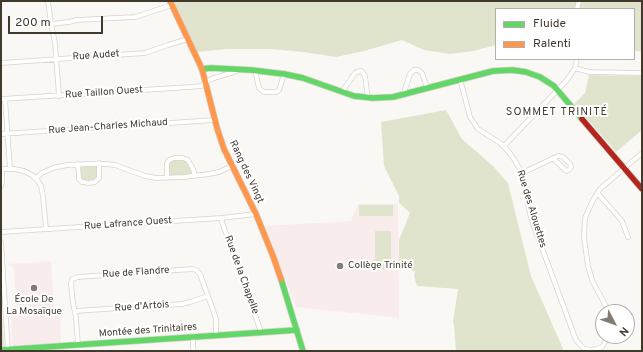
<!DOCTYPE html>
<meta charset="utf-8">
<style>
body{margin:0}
#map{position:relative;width:643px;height:352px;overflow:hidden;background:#faf8f5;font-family:Overpass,sans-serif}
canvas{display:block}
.frame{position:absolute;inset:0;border:2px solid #42392d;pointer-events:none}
.legend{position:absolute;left:495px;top:8px;width:140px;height:52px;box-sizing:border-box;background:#fff;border:1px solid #b3b0ab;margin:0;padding:5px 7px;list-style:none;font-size:12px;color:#42392d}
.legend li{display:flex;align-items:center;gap:8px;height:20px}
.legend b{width:20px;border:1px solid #b3b0ab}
.north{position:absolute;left:595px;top:304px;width:40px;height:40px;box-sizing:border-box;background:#fff;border:1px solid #b3b0ab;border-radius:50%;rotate:131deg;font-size:11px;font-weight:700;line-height:16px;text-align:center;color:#42392d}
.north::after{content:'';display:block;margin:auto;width:14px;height:18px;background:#827c73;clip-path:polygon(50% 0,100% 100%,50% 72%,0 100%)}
.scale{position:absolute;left:8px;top:16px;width:95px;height:18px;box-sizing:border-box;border:2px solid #42392d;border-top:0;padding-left:5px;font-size:12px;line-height:14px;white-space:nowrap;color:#42392d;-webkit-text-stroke:3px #fff;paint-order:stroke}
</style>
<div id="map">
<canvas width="643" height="352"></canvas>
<div class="frame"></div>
<ul class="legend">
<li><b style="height:5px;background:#63d668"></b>Fluide</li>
<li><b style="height:5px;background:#ff974d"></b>Ralenti</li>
</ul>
<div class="north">N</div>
<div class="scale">200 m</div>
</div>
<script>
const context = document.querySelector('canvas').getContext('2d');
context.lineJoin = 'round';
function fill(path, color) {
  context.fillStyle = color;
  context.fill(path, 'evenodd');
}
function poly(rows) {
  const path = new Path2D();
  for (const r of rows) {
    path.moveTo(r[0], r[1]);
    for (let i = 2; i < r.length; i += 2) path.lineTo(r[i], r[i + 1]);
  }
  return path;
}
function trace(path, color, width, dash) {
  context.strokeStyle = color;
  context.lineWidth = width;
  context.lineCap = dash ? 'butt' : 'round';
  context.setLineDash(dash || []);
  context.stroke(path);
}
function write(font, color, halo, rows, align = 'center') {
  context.font = font + ' Overpass,sans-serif';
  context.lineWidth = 4;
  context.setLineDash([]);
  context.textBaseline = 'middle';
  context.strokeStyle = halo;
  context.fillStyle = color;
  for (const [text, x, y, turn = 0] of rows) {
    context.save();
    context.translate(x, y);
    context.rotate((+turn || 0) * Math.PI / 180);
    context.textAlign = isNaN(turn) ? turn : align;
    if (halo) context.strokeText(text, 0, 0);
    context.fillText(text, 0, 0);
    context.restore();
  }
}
fill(poly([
 [358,204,398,204,399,318,296,307,265,226,351,221],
 [51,261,54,309,60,317,61,343,14,346,12,344,11,317,17,309,17,305,14,271,14,269,8,264]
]), '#f8ecec');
fill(poly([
 [172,1,642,1,642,51,634,51,634,9,496,9,496,45,474,51,450,54,424,50,402,40,364,51,336,57,303,52,271,49,227,49,197,52],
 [589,75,642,76,642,130,616,152,574,104,585,93],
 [446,110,462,139,493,166,508,183,531,276,564,351,456,351,454,326,453,322,458,289,417,286,414,276,415,271,399,268,399,240,410,213,399,203,399,196,384,166,381,122],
 [173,160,185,160,189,164,192,173,189,175,171,175,168,171,169,163],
 [83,166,95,166,97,167,97,177,94,181,86,181,81,179,80,169],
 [359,205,393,205,393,216,359,216],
 [375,231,391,231,391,270,375,270],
 [1,303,4,345,3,347,1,347]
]), '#e1e4cd');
const street = poly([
 [48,1,51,24,55,43,59,96],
 [577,9,579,1],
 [51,24,69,22,77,20,135,17,172,5],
 [1,63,145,53,168,45,188,39],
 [575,68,589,72,642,73],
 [255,70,259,88,261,90,264,92,276,92,279,90,284,74],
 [460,79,470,117,478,129,500,143,508,151,514,159,522,173,526,189,529,209,532,221,576,340,583,348,589,350,596,349,602,347,609,336],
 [342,92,355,73,357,72,361,71,363,73,365,76,368,98],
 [404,94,405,89,410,74,414,70,418,70,422,73,427,88],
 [1,99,190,87,201,86,211,79,237,71],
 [5,99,10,169],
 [1,134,215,120],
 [504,146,567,80,575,68,577,59],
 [78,164,79,179,82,182,89,183,95,182,99,178,99,163],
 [1,169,14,169,24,171,32,175,38,181,41,186,43,196,46,229],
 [522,173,558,156,559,156,563,157,570,164,571,167,570,169,567,171,565,170,553,158],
 [36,178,42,173,53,168,67,165,89,164,106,164,115,165,145,176,156,178,184,177,209,174,219,172,232,166],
 [167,178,167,163,169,160,174,158,183,158,188,160,193,169,195,176],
 [1,186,2,182,2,169],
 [597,193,600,196,622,221,628,237],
 [221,218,222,222,260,329,261,333],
 [1,232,221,218,256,214],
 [1,242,8,351],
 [75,311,182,304,190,302,208,296],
 [609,312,592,280,588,266,584,238,585,218,593,200,600,189,642,153],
 [193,337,193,351],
 [78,345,76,318,73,303,71,284,72,279,78,277,193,269,196,270,200,274,214,313,216,319,216,336]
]);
const fast = poly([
 [202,69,211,68,251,70,284,74,303,78,354,96,373,98,393,97,493,71,512,70,526,72,540,77,554,86,582,119],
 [281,279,303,351],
 [1,350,297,330]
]);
const slow = poly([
 [170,1,202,69,217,128,224,149,256,214,273,256,281,279]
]);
const jam = poly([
 [582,119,642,189]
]);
trace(street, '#d8d3cd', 5.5);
trace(fast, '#d8d3cd', 7);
trace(slow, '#d8d3cd', 7);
trace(jam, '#d8d3cd', 7);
trace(street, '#fefefe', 4);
trace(fast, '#63d668', 5.5);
trace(slow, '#ff974d', 5.5);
trace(jam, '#b3261e', 5.5);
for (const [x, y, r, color] of [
 [340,266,4,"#827c73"],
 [34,288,4,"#827c73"]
]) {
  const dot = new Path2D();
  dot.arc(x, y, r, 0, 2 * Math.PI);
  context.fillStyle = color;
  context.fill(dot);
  trace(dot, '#fff', 1.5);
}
write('10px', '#42392d', '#fff', [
 ["Rue Audet",96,56,-4],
 ["Rue Taillon Ouest",104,93,-4],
 ["Rue Jean-Charles Michaud",108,127,-4],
 ["Rang des Vingt",246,172,65],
 ["Rue des Alouettes",531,209,73],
 ["Rue Lafrance Ouest",128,224,-4],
 ["Rue de Flandre",136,273,-4],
 ["Rue de la Chapelle",241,275,70],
 ["Rue d'Artois",142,307,-4],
 ["Montée des Trinitaires",148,331,-4]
]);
write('10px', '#42392d', '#fff', [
 ["Collège Trinité",348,266],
 ["École De",34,300,"center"],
 ["La Mosaïque",34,312,"center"]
], 'left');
context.letterSpacing = '1px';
write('11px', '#42392d', '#fff', [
 ["SOMMET TRINITÉ",557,113]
]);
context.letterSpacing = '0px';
</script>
